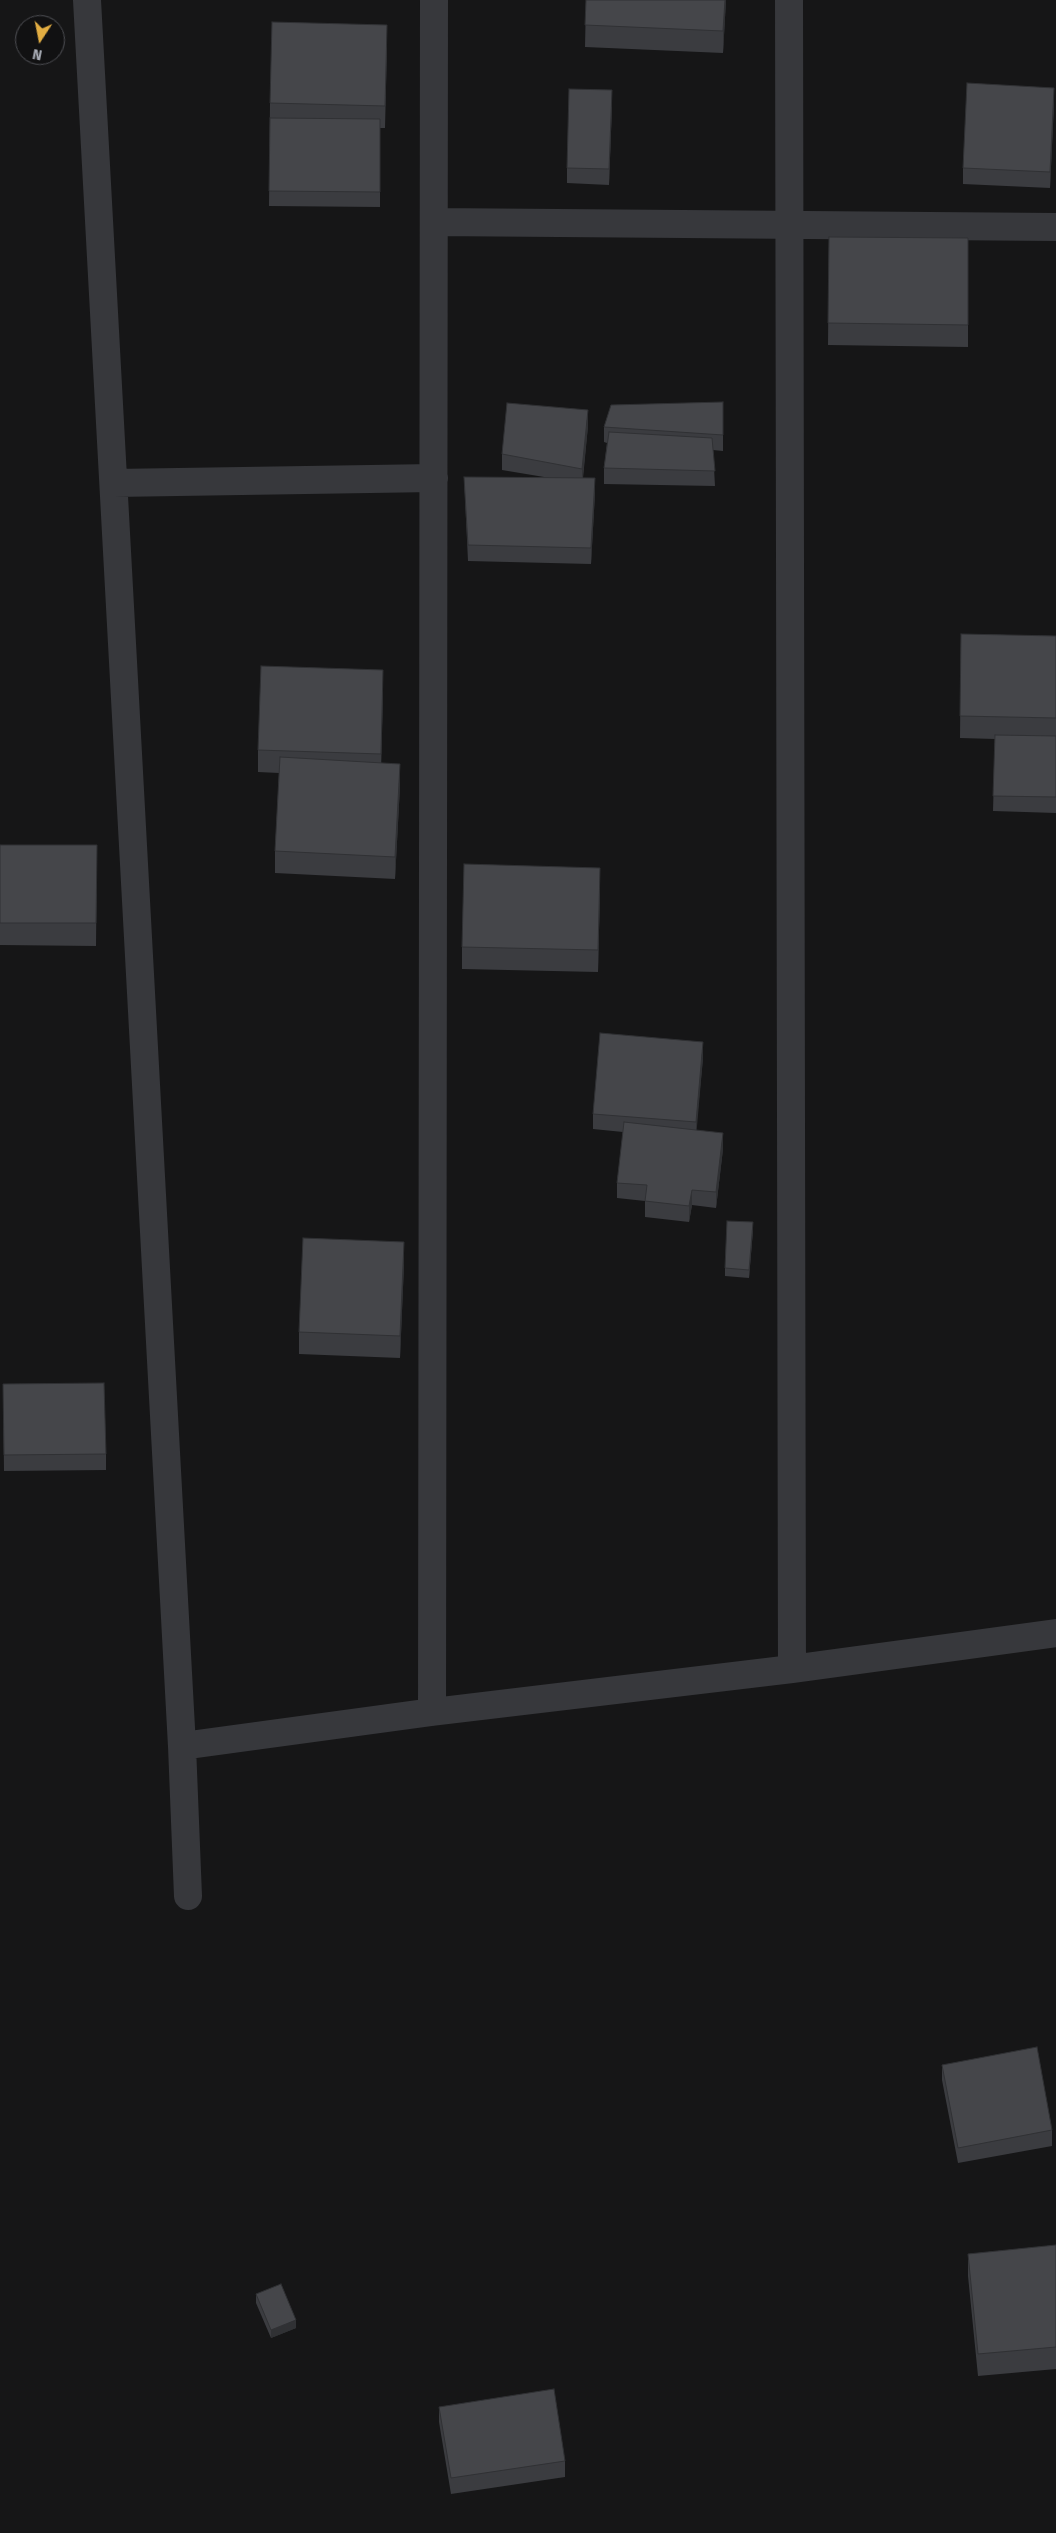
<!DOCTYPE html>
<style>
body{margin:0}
#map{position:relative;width:1056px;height:2533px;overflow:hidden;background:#161617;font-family:"Fira Sans",sans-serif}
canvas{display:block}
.north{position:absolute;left:15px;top:15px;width:50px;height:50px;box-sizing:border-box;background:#111112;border:1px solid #4e4f54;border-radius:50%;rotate:191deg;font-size:14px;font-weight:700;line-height:20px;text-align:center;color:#a9adb6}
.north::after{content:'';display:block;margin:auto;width:18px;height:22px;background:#e2ad42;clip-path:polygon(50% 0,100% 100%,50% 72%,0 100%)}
</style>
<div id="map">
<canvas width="1056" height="2533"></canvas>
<div class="north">N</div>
</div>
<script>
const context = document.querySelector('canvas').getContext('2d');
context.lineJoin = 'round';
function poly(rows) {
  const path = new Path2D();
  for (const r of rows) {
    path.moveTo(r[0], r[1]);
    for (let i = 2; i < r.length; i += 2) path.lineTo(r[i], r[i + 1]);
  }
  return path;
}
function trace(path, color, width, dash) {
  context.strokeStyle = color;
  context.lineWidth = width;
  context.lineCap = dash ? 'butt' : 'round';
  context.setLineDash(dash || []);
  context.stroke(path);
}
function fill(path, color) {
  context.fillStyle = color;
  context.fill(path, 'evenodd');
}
trace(poly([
 [87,0,182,1746,188,1896],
 [789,0,792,1669],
 [434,222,1056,227],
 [114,483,434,478],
 [432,1712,434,0],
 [182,1746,432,1712,792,1669,1056,1633]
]), '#37383c', 28);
fill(poly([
 [586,0,726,0,723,53,585,47],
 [387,47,385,128,380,128,380,207,269,206,270,103],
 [1054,103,1050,188,963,184,963,168],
 [612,106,609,185,567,183,567,168],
 [829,237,968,238,968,347,828,345],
 [723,402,723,451,713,450,715,486,604,484,604,468,607,443,604,442,604,427],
 [588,426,583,478,595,493,591,564,468,561,464,477,544,477,502,470,502,454],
 [961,634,1056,636,1056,813,993,811,995,739,960,738],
 [383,692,381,763,400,786,395,879,275,873,275,851,279,773,258,772,258,750],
 [0,845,97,845,96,946,0,945],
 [600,890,598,972,462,969,462,947],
 [703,1058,696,1130,723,1149,716,1208,692,1205,689,1222,645,1217,645,1201,617,1198,617,1183,623,1132,593,1129,593,1114],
 [753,1230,749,1278,725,1276,725,1268],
 [404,1264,400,1358,299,1354,299,1332],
 [3,1384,106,1454,106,1470,4,1471],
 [942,2065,1052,2130,1052,2146,958,2163,942,2080],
 [1056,2245,1056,2369,978,2376,968,2276,968,2254],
 [256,2294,296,2328,271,2338,256,2303],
 [439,2407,565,2461,565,2477,451,2494,439,2422]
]), '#3b3c40');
fill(poly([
 [725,0,726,0,723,53,723,31],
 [1054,88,1054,103,1050,188,1050,172],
 [612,90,612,106,609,185,609,169],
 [588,410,588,426,582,484,582,469],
 [595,478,595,493,591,564,591,548],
 [383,670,383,692,381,776,381,754],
 [400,764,400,786,395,879,395,857],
 [600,868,600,890,598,972,598,950],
 [703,1042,703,1058,696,1138,696,1122],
 [723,1133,723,1149,716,1208,716,1192],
 [692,1190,692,1205,689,1222,689,1206],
 [753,1222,753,1230,749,1278,749,1270],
 [404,1242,404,1264,400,1358,400,1336],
 [296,2320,296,2328,271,2338,271,2330]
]), '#303134');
const building = poly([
 [586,0,725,0,723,31,585,25,586,0],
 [272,22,387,25,385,106,270,103,272,22],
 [967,83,1054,88,1050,172,963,168,967,83],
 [569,89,612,90,609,169,567,168,569,89],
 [270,118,380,119,380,192,269,191,270,118],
 [829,237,968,238,968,325,828,323,829,237],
 [723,402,723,435,604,427,611,405,723,402],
 [507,403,588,410,582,469,502,454,507,403],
 [609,432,712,438,715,471,604,468,609,432],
 [464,477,595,478,591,548,468,545,464,477],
 [961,634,1056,636,1056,718,960,716,961,634],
 [261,666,383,670,381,754,258,750,261,666],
 [995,735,1056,736,1056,797,993,796,995,735],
 [280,757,400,764,395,857,275,851,280,757],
 [0,845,97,845,96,923,0,923,0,845],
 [464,864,600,868,598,950,462,947,464,864],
 [600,1033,703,1042,696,1122,593,1114,600,1033],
 [624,1122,723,1133,716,1192,692,1190,689,1206,645,1201,647,1185,617,1183,624,1122],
 [727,1221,753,1222,749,1270,725,1268,727,1221],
 [303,1238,404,1242,400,1336,299,1332,303,1238],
 [104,1383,106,1454,4,1455,3,1384,104,1383],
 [1037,2047,1052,2130,958,2148,942,2065,1037,2047],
 [1056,2245,1056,2347,978,2354,968,2254,1056,2245],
 [281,2284,296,2320,271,2330,256,2294,281,2284],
 [554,2389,565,2461,451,2478,439,2407,554,2389]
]);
fill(building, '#45464a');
trace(building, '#303134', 1);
</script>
